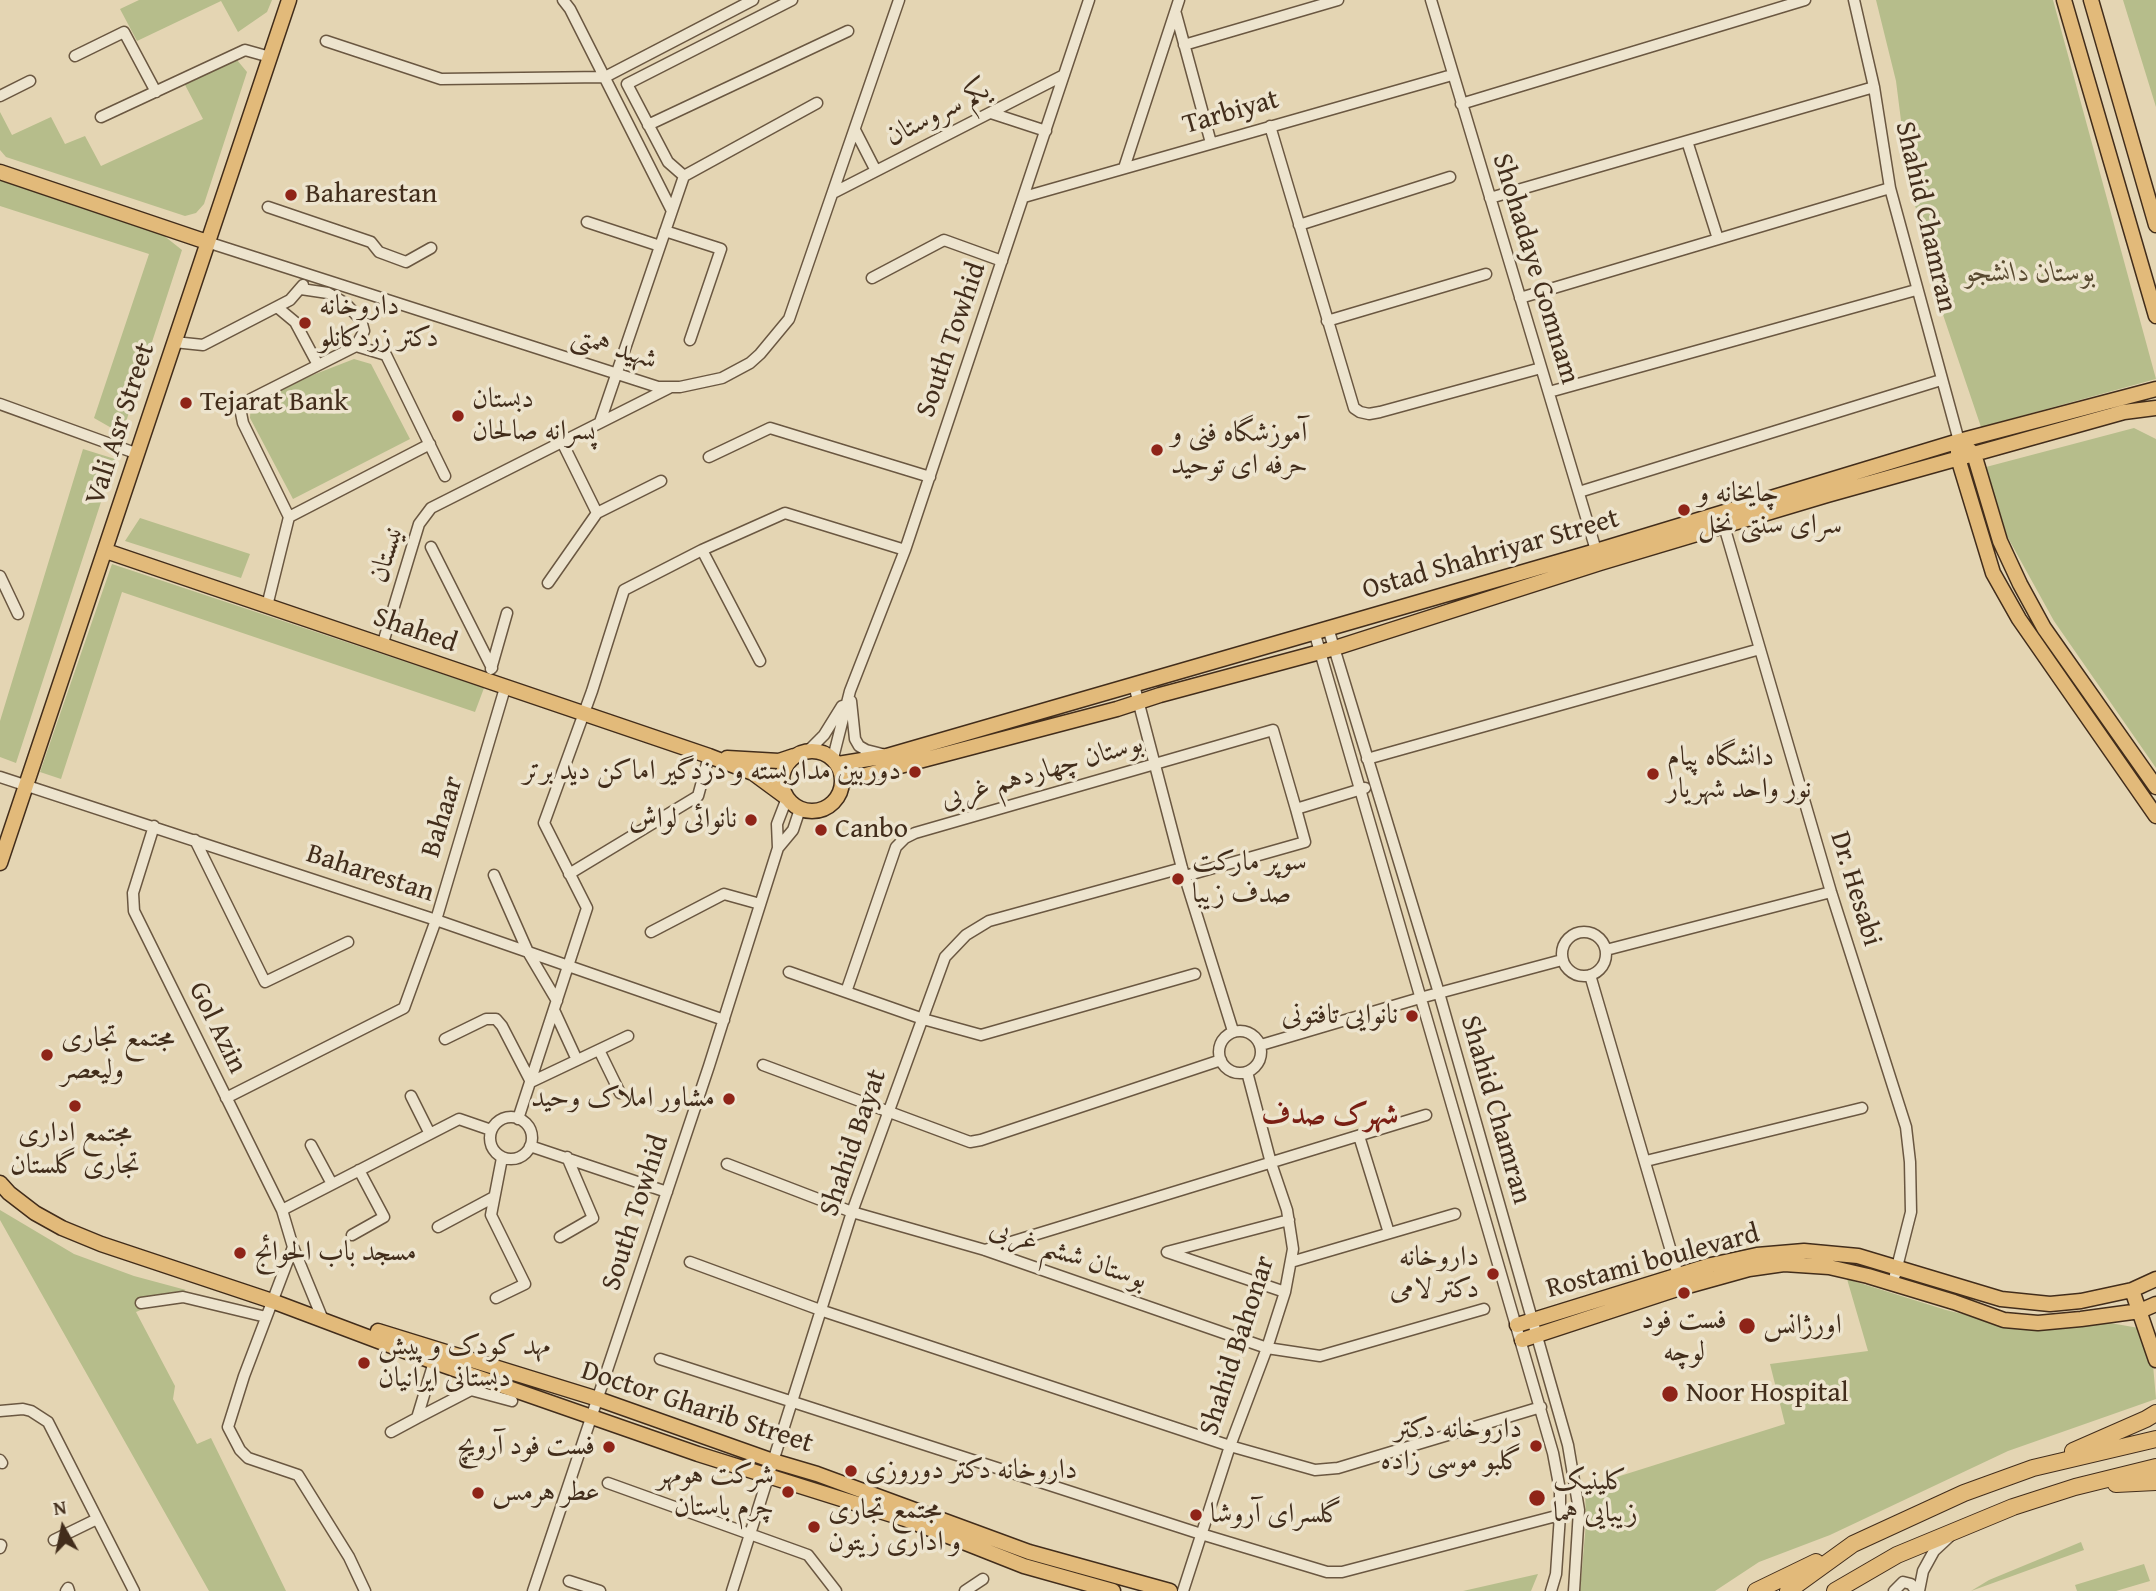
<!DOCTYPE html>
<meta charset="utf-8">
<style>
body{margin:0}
#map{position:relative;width:2156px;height:1591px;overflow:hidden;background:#e4d5b3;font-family:"Gentium Book Plus",serif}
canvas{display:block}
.north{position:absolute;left:28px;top:1493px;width:70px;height:70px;-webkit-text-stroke:5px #ede4ce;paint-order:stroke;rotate:351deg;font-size:19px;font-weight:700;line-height:28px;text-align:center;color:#422d1b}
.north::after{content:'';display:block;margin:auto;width:24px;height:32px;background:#422d1b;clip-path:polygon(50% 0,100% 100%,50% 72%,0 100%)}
</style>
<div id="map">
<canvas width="2156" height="1591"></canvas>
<div class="north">N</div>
</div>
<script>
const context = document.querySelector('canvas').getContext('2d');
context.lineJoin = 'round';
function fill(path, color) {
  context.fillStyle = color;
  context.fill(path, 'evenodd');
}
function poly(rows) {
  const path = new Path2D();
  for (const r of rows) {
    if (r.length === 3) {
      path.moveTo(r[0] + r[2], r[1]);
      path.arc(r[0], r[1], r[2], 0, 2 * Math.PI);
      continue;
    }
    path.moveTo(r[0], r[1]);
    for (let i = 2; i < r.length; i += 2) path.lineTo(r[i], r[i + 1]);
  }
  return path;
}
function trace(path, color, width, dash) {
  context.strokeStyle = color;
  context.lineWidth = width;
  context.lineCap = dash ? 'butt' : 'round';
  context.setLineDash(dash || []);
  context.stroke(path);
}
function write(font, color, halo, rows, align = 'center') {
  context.font = font + ' "Gentium Book Plus",Amiri,serif';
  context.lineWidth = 7;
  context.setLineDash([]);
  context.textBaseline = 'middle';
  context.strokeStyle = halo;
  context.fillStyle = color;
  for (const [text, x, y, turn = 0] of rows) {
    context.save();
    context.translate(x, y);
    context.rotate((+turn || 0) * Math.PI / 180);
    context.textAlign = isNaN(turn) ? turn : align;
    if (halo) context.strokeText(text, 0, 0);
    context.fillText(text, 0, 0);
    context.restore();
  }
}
fill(poly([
 [139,0,272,0,267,12,238,32,221,1,137,41,120,9],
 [1876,0,2053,0,2156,379,1981,427,1938,300,1908,176,1896,81],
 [2123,0,2156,0,2156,107],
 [237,60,247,72,204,204,196,213,185,216,6,157,0,150,0,112,12,135,51,117,65,144,85,136,101,166,203,119,184,83],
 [0,178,158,231,182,250,122,434,94,418,149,254,0,206],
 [354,359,371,364,410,439,293,499,250,418,251,399],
 [2134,428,2156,439,2156,768,2054,621,2007,536,1986,467],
 [83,449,115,459,16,763,0,757,0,721],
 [140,518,250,554,241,578,125,541],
 [112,564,484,688,475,712,122,592,61,779,40,772],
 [0,1210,74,1254,134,1276,186,1290,136,1312,175,1386,173,1399,197,1444,211,1438,286,1591,209,1591,0,1220],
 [1847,1279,1946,1310,2012,1326,2110,1323,2139,1328,2153,1365,2156,1399,2008,1451,1830,1535,1759,1562,1715,1591,1580,1591,1586,1523,1585,1487,1785,1424,1770,1364,1868,1351],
 [2081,1542,2084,1550,1971,1591,1989,1580],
 [2144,1564,2150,1581,2116,1591,2077,1591,2075,1585],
 [1538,1574,1531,1591,1463,1591]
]), '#b6bd8b');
const minor = poly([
 [563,0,570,9,672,211,600,422],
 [1431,0,1598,557],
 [1854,0,1874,87,1890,188,1959,441],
 [1176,14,1211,143],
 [326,41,441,79,605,77,753,0],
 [1184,45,1338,0],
 [75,56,124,32,156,92],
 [0,96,30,81],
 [1461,104,1805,0],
 [991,113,1046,131],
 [101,117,245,50,270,57],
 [648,125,848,31],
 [1270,126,1354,408,1360,412,1369,414,1380,412,1541,368],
 [855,130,876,171],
 [1687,141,1718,239],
 [1124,168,1179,0],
 [684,176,668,162,627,84,792,0],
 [833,193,1064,75],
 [1024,197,1452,75],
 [1490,198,1874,87],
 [268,207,371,242,379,252,406,262,431,248],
 [672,211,684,176,817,103],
 [587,222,660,246],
 [1299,225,1450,177],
 [665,231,721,249,690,340],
 [207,242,658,387,680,387,722,378,750,363,760,354,789,319,899,0],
 [872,278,944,240,1002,261],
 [1520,298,1890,188],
 [277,307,295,322,318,365],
 [1327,321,1486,274],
 [174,342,203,345,290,300,303,285],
 [356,346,386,355,445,476],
 [1549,392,1916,290],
 [0,404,138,454],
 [562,442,597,513],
 [709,457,770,428,930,477],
 [1579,492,1941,380],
 [289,517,430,444],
 [1724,526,1831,892,1906,1127,1910,1162,1911,1212,1895,1275],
 [431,547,492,668],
 [702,550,760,661],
 [0,576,18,614],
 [548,583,597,513,661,481],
 [267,606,289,517,243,423,241,413,244,404,251,399,356,346,364,331,361,320,345,303,328,293,301,289],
 [1328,628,1439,993,1568,1445,1579,1510,1574,1591],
 [1314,631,1553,1453,1560,1490,1560,1515,1556,1574,1551,1591],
 [382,646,419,524,431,508,669,388],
 [491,669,507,613],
 [1134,685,1182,868,1233,1031],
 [851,701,855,739,859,746,866,750,882,754],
 [809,750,824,735,842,706],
 [833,758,850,691,905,550,1089,0],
 [1367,759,1760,649],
 [0,777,436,920,724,1020],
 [154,826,133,893,134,911,282,1210,293,1247,323,1320],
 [195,840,265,982,348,942],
 [778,848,793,830,800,809],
 [569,874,698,796,709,756],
 [494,875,528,952,557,1001],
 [1185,876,1305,842,1296,809],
 [651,932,724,894,760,904],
 [1584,954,22],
 [1606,950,1831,892],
 [789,972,923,1019,981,1035,1195,974],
 [1590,975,1678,1275],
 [846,992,896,847,905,838,915,833,1273,730,1296,809,1365,788],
 [554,1010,577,1060],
 [1240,1052,21],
 [445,1039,486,1019,496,1019,502,1026,531,1082,628,1036],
 [1261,1045,1420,998,1562,960],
 [599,1050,620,1093],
 [763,1065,970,1142,981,1140,1221,1060],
 [411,1096,430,1134],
 [226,1098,404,1008,436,920,505,688],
 [511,1138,21],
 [518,1119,587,908,544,823,592,691,624,590,702,550,785,513,905,550],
 [1359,1136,1389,1233],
 [311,1145,332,1184],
 [530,1146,667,1192],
 [1646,1161,1862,1108],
 [727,1164,852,1212,985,1250,1267,1348,1320,1356,1484,1309],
 [282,1210,459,1119,491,1130],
 [438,1227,494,1197],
 [352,1235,384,1217,359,1170],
 [560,1237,593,1218,567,1157],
 [293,1247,244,1376,228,1427,240,1450,248,1458,298,1475,349,1557,365,1591],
 [985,1250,1426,1115],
 [690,1262,823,1311,1230,1446,1315,1470,1338,1468,1541,1407],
 [1291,1262,1455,1214],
 [1285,1292,1167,1252,1289,1220],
 [496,1298,525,1284,491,1215,502,1158],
 [141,1303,183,1297,266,1317],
 [660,1359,1201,1534,1327,1572,1342,1572,1560,1515],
 [0,1411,23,1409,31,1411,48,1422,134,1591],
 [417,1418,471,1390,512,1401],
 [391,1432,417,1418,434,1362],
 [0,1460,2,1463],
 [608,1483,808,1555,836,1591],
 [54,1540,97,1519],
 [0,1548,1,1545],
 [569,1581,600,1591],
 [66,1591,68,1588,69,1591],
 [533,1591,709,1066,778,848,777,824,787,798],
 [732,1591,852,1212,945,957,966,935,989,921,1182,868],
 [965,1591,983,1579],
 [1183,1591,1230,1446,1267,1348,1285,1292,1293,1249,1287,1210,1271,1163,1247,1072],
 [1894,1591,1903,1582,1911,1584,1916,1591],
 [1919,1591,1923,1571,1934,1551,1949,1537]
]);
const major = poly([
 [2064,0,2156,316],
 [2091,0,2156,225],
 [0,172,207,242],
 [1968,449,1974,454,2000,541,2020,584,2044,628,2156,787],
 [1958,450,1958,458,1993,573,2019,619,2156,816],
 [106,551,709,756,753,773,787,798],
 [812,781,30],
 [727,758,779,761,794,756],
 [838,764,887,756,1596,551,1959,441,2156,389],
 [843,781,1117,709,1160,695,1335,648,1600,563,1827,495,2124,412,2156,408],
 [0,863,289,0],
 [0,1183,9,1193,35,1213,62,1228,101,1244,272,1301,434,1362,698,1454,905,1519,1024,1566,1113,1591],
 [2132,1290,2156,1360],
 [1517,1325,1711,1265,1757,1255,1804,1251,1858,1256,2001,1299,2050,1304,2081,1301,2132,1290,2156,1279],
 [378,1331,598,1399,773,1461,817,1474,1029,1552,1170,1591],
 [1522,1340,1677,1289,1749,1269,1784,1264,1829,1267,1868,1276,1954,1302,2004,1320,2038,1323,2081,1319,2140,1311,2156,1304]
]);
const highway = poly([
 [2073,1451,2146,1419,2156,1413],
 [2116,1484,2156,1482],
 [1756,1591,1816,1562],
 [1788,1591,1853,1544,1964,1493,2033,1468,2156,1439],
 [1835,1591,1897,1555,2013,1507,2075,1487,2156,1467]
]);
trace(minor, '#6a5741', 13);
trace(major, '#422d1b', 17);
trace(highway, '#422d1b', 18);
trace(minor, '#ede4ce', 10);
trace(major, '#e2ba7a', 14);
trace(highway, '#e2ba7a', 16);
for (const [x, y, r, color] of [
 [291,195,7,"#8f2418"],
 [305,323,7,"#8f2418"],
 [186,403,7,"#8f2418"],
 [458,416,7,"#8f2418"],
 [1157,450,7,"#8f2418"],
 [1684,510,7,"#8f2418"],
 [915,772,7,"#8f2418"],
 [1653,774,7,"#8f2418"],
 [751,820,7,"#8f2418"],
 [821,830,7,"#8f2418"],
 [1178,879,7,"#8f2418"],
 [1412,1016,7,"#8f2418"],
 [47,1055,7,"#8f2418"],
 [729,1099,7,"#8f2418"],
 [75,1106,7,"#8f2418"],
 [240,1253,7,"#8f2418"],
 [1493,1274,7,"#8f2418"],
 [1684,1293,7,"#8f2418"],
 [1747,1326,9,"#8f2418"],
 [364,1363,7,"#8f2418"],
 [1670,1394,9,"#8f2418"],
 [1536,1446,7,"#8f2418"],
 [609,1447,7,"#8f2418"],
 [851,1471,7,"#8f2418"],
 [788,1492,7,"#8f2418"],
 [478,1493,7,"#8f2418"],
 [1537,1498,9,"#8f2418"],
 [1196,1515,7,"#8f2418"],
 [814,1527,7,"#8f2418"]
]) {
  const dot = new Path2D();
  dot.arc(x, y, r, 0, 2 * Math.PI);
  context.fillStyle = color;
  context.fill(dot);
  trace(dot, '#ede4ce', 2.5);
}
write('28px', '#422d1b', '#ede4ce', [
 ["Tarbiyat",1231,113,-16],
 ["یکم سروستان",938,114,-27],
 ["Shahid Chamran",1925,217,77],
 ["Shohadaye Gomnam",1535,269,73],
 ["South Towhid",952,340,-71],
 ["شهید همتی",614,349,17],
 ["Vali Asr Street",121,424,-72],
 ["نيستان",387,555,-73],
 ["Ostad Shahriyar Street",1491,555,-16],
 ["Shahed",415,631,19],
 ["بوستان چهاردهم غربی",1042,772,-16],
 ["Bahaar",443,817,-73],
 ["Baharestan",370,874,18],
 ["Dr. Hesabi",1855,889,73],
 ["Gol Azin",217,1028,64],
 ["Shahid Chamran",1495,1110,74],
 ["Shahid Bayat",854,1143,-71],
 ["South Towhid",636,1213,-72],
 ["بوستان ششم غربی",1068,1255,19],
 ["Rostami boulevard",1653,1262,-15],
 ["Shahid Bahonar",1238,1346,-72],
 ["Doctor Gharib Street",697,1408,18]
]);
write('28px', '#422d1b', '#ede4ce', [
 ["Baharestan",305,195],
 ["داروخانه",319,307],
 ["دکتر زردکانلو",319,339],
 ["دبستان",472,400],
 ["پسرانه صالحان",472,432],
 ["Tejarat Bank",200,403],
 ["آموزشگاه فنی و",1171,434],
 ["حرفه ای توحید",1171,466],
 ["چایخانه و",1698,494],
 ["سرای سنتی نخل",1698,526],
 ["دانشگاه پیام",1667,758],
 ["نور واحد شهریار",1667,790],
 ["دوربین مداربسته و دزدگیر اماکن دید برتر",901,772,"right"],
 ["نانوائی لواش",737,820,"right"],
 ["Canbo",835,830],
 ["سوپر مارکت",1192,863],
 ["صدف زیبا",1192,895],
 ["نانوایی تافتونی",1398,1016,"right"],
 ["مجتمع تجاری",61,1039],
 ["ولیعصر",61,1071],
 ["مشاور املاک وحید",715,1099,"right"],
 ["مجتمع اداری",75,1134,"center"],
 ["تجاری گلستان",75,1166,"center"],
 ["مسجد باب الحوائج",254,1253],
 ["داروخانه",1479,1258,"right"],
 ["دکتر لامی",1479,1290,"right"],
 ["فست فود",1684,1321,"center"],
 ["لوچه",1684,1353,"center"],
 ["اورژانس",1763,1326],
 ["مهد کودک و پیش",378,1347],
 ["دبستانی ایرانیان",378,1379],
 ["Noor Hospital",1686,1394],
 ["داروخانه دکتر",1522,1430,"right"],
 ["گلبو موسی زاده",1522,1462,"right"],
 ["فست فود آرویچ",595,1447,"right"],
 ["داروخانه دکتر دوروزی",865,1471],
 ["شرکت هومهر",774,1476,"right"],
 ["چرم باستان",774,1508,"right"],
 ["کلینیک",1553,1482],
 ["زیبایی هما",1553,1514],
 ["عطر هرمس",492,1493],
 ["مجتمع تجاری",828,1511],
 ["و اداری زیتون",828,1543],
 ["گلسرای آروشا",1210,1515]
], 'left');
write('italic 28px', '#594a31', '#ede4ce', [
 ["بوستان دانشجو",2030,274]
]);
write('bold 30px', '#7a1f14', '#ede4ce', [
 ["شهرک صدف",1330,1116]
]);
</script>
